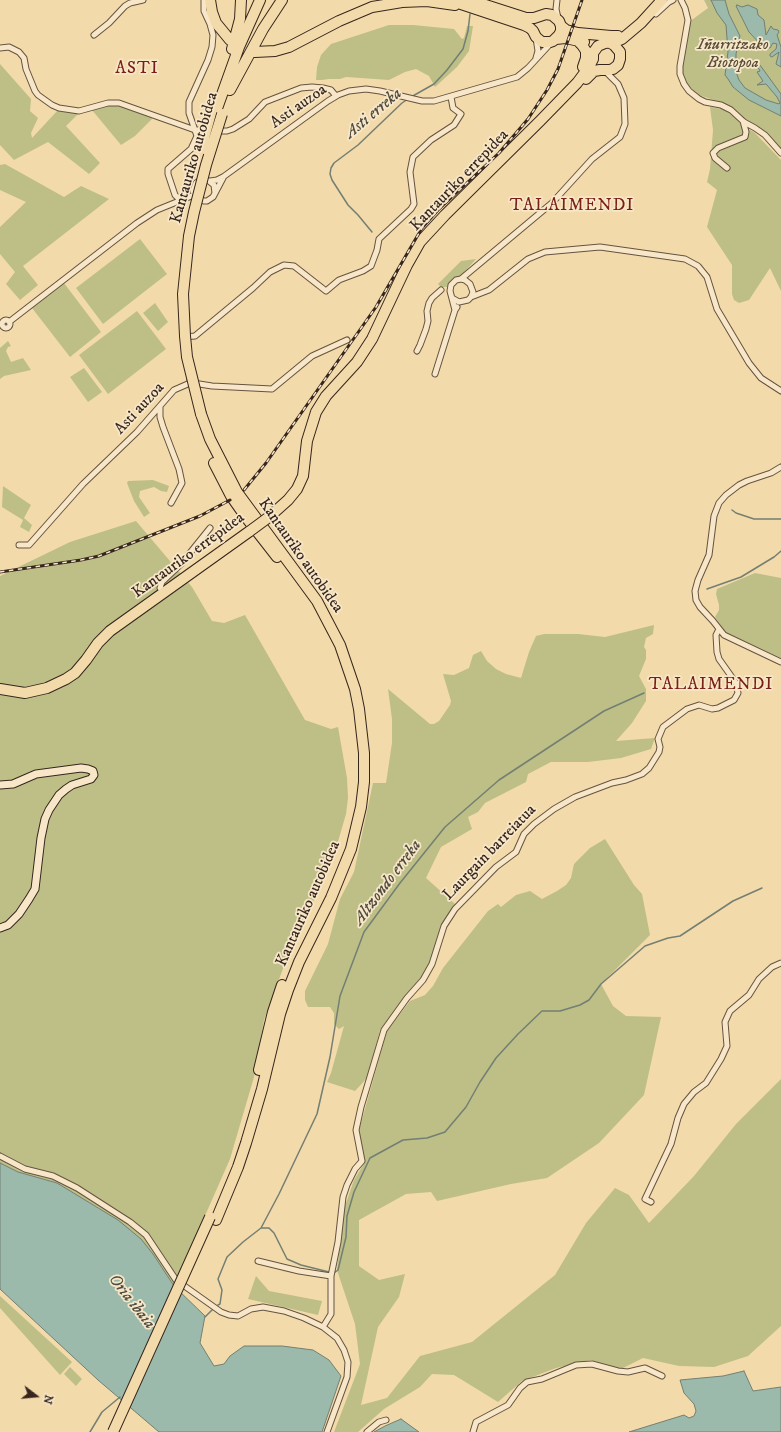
<!DOCTYPE html>
<meta charset="utf-8">
<style>
body{margin:0}
#map{position:relative;width:781px;height:1432px;overflow:hidden;background:#f3daaa;font-family:"IM FELL DW Pica",serif}
canvas{display:block}
.north{position:absolute;left:16px;top:1376px;width:40px;height:40px;-webkit-text-stroke:3px #f7e7c8;paint-order:stroke;rotate:106deg;font-size:11px;font-weight:700;line-height:16px;text-align:center;color:#36261d}
.north::after{content:'';display:block;margin:auto;width:14px;height:18px;background:#36261d;clip-path:polygon(50% 0,100% 100%,50% 72%,0 100%)}
</style>
<div id="map">
<canvas width="781" height="1432"></canvas>
<div class="north">N</div>
</div>
<script>
const context = document.querySelector('canvas').getContext('2d');
context.lineJoin = 'round';
function fill(path, color) {
  context.fillStyle = color;
  context.fill(path, 'evenodd');
}
function poly(rows) {
  const path = new Path2D();
  for (const r of rows) {
    if (r.length === 3) {
      path.moveTo(r[0] + r[2], r[1]);
      path.arc(r[0], r[1], r[2], 0, 2 * Math.PI);
      continue;
    }
    path.moveTo(r[0], r[1]);
    for (let i = 2; i < r.length; i += 2) path.lineTo(r[i], r[i + 1]);
  }
  return path;
}
function trace(path, color, width, dash) {
  context.strokeStyle = color;
  context.lineWidth = width;
  context.lineCap = dash ? 'butt' : 'round';
  context.setLineDash(dash || []);
  context.stroke(path);
}
function write(font, color, halo, rows, align = 'center') {
  context.font = font + ' "IM FELL DW Pica",serif';
  context.lineWidth = 3.5;
  context.setLineDash([]);
  context.textBaseline = 'middle';
  context.strokeStyle = halo;
  context.fillStyle = color;
  for (const [text, x, y, turn = 0] of rows) {
    context.save();
    context.translate(x, y);
    context.rotate((+turn || 0) * Math.PI / 180);
    context.textAlign = isNaN(turn) ? turn : align;
    if (halo) context.strokeText(text, 0, 0);
    context.fillText(text, 0, 0);
    context.restore();
  }
}
fill(poly([
 [704,0,781,0,781,149,771,138,759,128,746,120,734,110,725,104,699,95,688,85,682,72,683,56,689,22,708,8],
 [389,25,413,25,454,29,462,39,464,38,467,26,473,26,469,51,457,67,435,87,429,76,416,69,405,72,389,80,346,77,340,79,329,79,322,80,316,80,317,67,321,55,331,44],
 [0,64,31,99,30,111,38,118,31,133,32,138,58,110,79,113,66,126,100,163,89,174,48,142,14,160,0,145],
 [109,105,120,105,150,115,152,119,135,136,121,145,92,110],
 [710,107,723,109,736,118,742,126,754,132,781,160,781,291,770,268,749,300,739,303,734,300,732,294,732,265,707,227,717,190,707,182,710,169,713,130],
 [5,164,64,197,81,186,109,199,23,266,38,285,20,300,6,284,15,272,0,254,0,227,26,202,0,190,0,165],
 [140,239,167,274,103,324,76,288],
 [476,259,460,277,449,284,447,287,441,287,438,284,461,261],
 [64,283,101,332,70,357,32,308],
 [155,303,168,322,158,331,143,313],
 [137,311,166,349,108,394,79,355],
 [8,341,11,346,8,347,6,351,11,362,23,358,31,370,4,376,0,379,0,348],
 [84,368,102,392,88,402,70,377],
 [153,480,169,486,167,492,161,491,154,487,140,491,139,497,150,513,144,517,134,501,127,483,128,481],
 [3,486,31,505,24,518,32,525,29,532,20,527,23,520,2,507],
 [136,521,192,587,212,621,224,623,245,615,305,720,331,729,338,727,347,778,348,798,346,814,337,845,321,887,295,936,264,1020,254,1077,230,1159,174,1286,153,1254,99,1208,82,1199,57,1183,18,1172,0,1163,0,576,70,542],
 [755,573,781,578,781,660,728,636,715,617,719,610,719,605,716,594,717,589],
 [654,625,653,634,646,638,644,647,646,650,646,659,639,676,646,689,646,701,632,723,616,741,655,738,651,749,621,758,588,762,551,762,528,774,526,782,485,803,478,812,468,817,472,829,441,847,426,878,455,904,442,925,433,955,427,967,419,980,405,996,380,1030,367,1078,355,1091,327,1082,331,1073,344,1026,339,1029,334,1024,334,1013,330,1007,308,1007,305,1000,305,991,328,944,340,899,354,872,373,783,386,783,392,743,392,719,388,689,430,724,434,724,439,721,450,705,451,701,443,674,454,675,469,668,473,655,481,651,487,661,496,669,506,674,521,678,529,652,536,636,544,634,578,634,605,637],
 [605,839,634,885,642,894,650,935,601,984,613,1006,626,1016,661,1017,644,1095,599,1143,547,1178,511,1184,437,1201,431,1192,406,1194,359,1220,359,1266,379,1280,405,1274,399,1297,378,1327,361,1405,387,1398,420,1356,472,1342,555,1275,586,1223,615,1188,629,1195,649,1223,694,1176,736,1124,781,1079,781,1326,748,1356,714,1367,679,1366,643,1358,621,1369,591,1360,556,1368,522,1381,498,1402,454,1375,432,1374,420,1387,384,1409,358,1432,334,1432,360,1364,355,1324,337,1270,344,1209,354,1180,365,1162,359,1130,387,1031,410,1001,425,995,433,986,443,968,488,911,498,904,501,907,516,895,530,891,542,899,557,891,566,885,571,878,574,864,590,848],
 [256,1276,269,1291,322,1301,318,1315,248,1299],
 [0,1296,72,1362,60,1375,0,1308],
 [70,1367,82,1379,76,1386,64,1374]
]), '#bdbf87');
const water = poly([
 [711,0,725,0,729,14,740,36,736,54,736,72,739,80,745,88,766,100,779,104,780,103,777,97,766,84,757,85,763,81,757,72,760,71,759,69,756,66,757,64,760,65,781,94,781,116,749,100,733,87,728,79,725,75,728,52,726,25,717,13,711,0],
 [737,5,742,7,748,5,757,9,758,15,764,20,766,35,771,26,773,29,778,30,779,32,777,35,781,47,781,67,776,64,779,52,772,57,770,56,770,54,776,49,777,44,773,43,770,48,763,47,749,32,736,6,737,5],
 [0,1163,18,1172,57,1183,118,1220,141,1239,153,1254,174,1286,205,1316,200,1343,214,1366,224,1364,230,1356,244,1346,282,1346,313,1350,329,1360,341,1376,322,1432,159,1432,98,1380,0,1289,0,1163],
 [744,1371,753,1391,781,1387,781,1432,629,1432,684,1415,689,1418,694,1416,696,1411,694,1404,684,1393,680,1380,723,1376,744,1371],
 [401,1419,419,1432,374,1432,385,1426,401,1419]
]);
fill(water, '#9bbaab');
trace(water, '#737f72', 1);
trace(poly([
 [411,97,434,84,447,70,463,49,468,31,470,14],
 [372,232,358,215,348,205,332,180,330,174,331,168,334,163,358,145,402,103,408,99],
 [732,510,736,513,754,519,781,519],
 [707,589,741,577,774,557,781,551],
 [261,1228,269,1228,274,1233,287,1259,301,1265,329,1272],
 [334,1273,338,1270,346,1237,347,1216,354,1192,370,1158,403,1140,427,1138,445,1132,466,1107,480,1082,496,1058,518,1034,542,1011,560,1011,580,1005,589,1000,601,984,645,946,668,938,680,936,733,901,762,888],
 [218,1305,220,1304,222,1290,218,1279,227,1257,243,1242,261,1228,279,1194,317,1114,330,1057,340,996,364,932,400,883,445,827,499,780,604,711,644,693],
 [205,1317,212,1310],
 [90,1432,102,1412,120,1397]
]), '#737f72', 1.5);
const street = poly([
 [557,0,556,9,558,18],
 [681,0,685,8,688,20,680,66,680,74,684,84,689,91,699,99,705,102,721,105,731,110,744,122,755,128,765,135,781,153],
 [656,14,669,2,673,0],
 [94,35,109,23,125,6,130,3,143,0],
 [0,48,9,47,19,52,24,58,26,69,35,91,38,95,52,105,59,108,79,111,108,103,119,103,195,130,207,130],
 [536,58,538,51,536,38],
 [215,131,227,131,233,129,249,119,265,102,301,88,312,87,323,88,331,90,336,96],
 [727,168,715,158,713,153,718,148,745,137,746,132,743,121],
 [201,180,196,183,193,191,197,198,204,201,207,201,213,197,223,178],
 [209,181,214,185,215,193],
 [210,181,217,180,223,177,328,101,338,95,349,91,366,89,380,91,422,101,434,101,517,77,528,68,551,43],
 [181,201,175,195,168,174,168,169,191,149,197,136,189,113,189,102,208,60,212,47,213,35,210,24,204,11,204,0],
 [461,279,552,203,592,159,620,137,625,124,624,98,618,84,605,71],
 [471,297,489,290,528,259,545,252,600,247,685,259,698,266,707,277,717,309,749,363,761,378,781,391],
 [452,298,459,302,468,300,471,297,473,292,470,284,465,280,461,279,456,280,451,285,450,291,455,310],
 [6,324,4],
 [9,322,137,223,157,210,194,195],
 [184,337,195,336,253,288,270,272,284,265,294,266,326,291,339,280,363,271,371,266,377,250,379,239,411,209,414,204,410,172,413,157,431,140,454,125,461,114,453,108,451,97],
 [417,351,420,345,426,329,428,321,427,311,429,303,432,298,441,290],
 [435,374,455,310,457,307],
 [193,383,212,386,272,389,312,356,347,340],
 [160,407,160,417,163,427,179,469,182,483,171,503],
 [781,467,771,473,747,481,739,485,726,495,719,503,714,516,709,555,698,580,695,591,696,600,700,607,713,621,724,635,781,662],
 [19,545,29,545,83,484,137,432,174,390,190,383,190,378],
 [164,592,160,588,162,582,181,564,210,528],
 [0,1156,25,1169,53,1176,77,1188,130,1222,146,1235,176,1280,221,1312,229,1315,238,1316,251,1309,263,1307,284,1311,304,1318,323,1327,337,1338,344,1350,348,1362,347,1377,327,1432],
 [651,1202,645,1199,671,1144,678,1118,684,1104,694,1092,706,1083,721,1059,727,1046,725,1022,730,1011,749,995,759,979,772,967,781,963],
 [258,1261,299,1271,331,1276],
 [323,1327,331,1314,331,1276,338,1242,343,1197,347,1185,355,1169,362,1161,356,1130,361,1107,384,1030,407,998,423,980,432,964,444,926,455,909,496,867,516,852,524,834,534,824,554,809,575,797,612,783,626,780,642,774,649,768,659,752,660,747,658,739,663,727,687,709,699,705,712,709,718,708,734,700,738,693,736,683,719,659,717,652,716,635,719,629],
 [367,1432,379,1422,386,1420],
 [473,1432,476,1422,508,1405,520,1388,527,1382,542,1379,576,1365,592,1364,618,1371,628,1372,645,1368,662,1376]
]);
const secondary = poly([
 [0,785,13,784,36,774,81,768,88,769,93,771,94,775,91,779,72,785,66,789,59,795,49,810,45,819,41,838,35,889,29,899,19,914,8,925,0,928]
]);
const highway = poly([
 [210,0,212,12,216,23,230,40],
 [449,0,524,25,530,28,533,31,536,37,542,42,550,42,553,41,559,35,561,31,561,26,559,21,552,15,546,14,534,18,526,18,470,0],
 [561,26,566,30,578,33,611,36,618,36],
 [556,39,565,38,584,42],
 [578,41,582,45,586,51,586,58,583,67],
 [232,49,240,19,241,0],
 [255,52,275,51,289,47,339,21,372,7,402,2,427,1,455,5],
 [586,79,594,71,600,70,609,70,613,69,618,65,620,59,620,52,614,45,610,43],
 [230,90,263,29,282,0],
 [215,114,239,47,260,0],
 [201,414,210,439,237,492,317,601,340,645,355,689,359,709,364,753,364,782,361,807,351,849,331,898,299,962,288,990,280,1014,262,1089,246,1143,238,1167,216,1220],
 [214,463,231,496,245,516,277,557],
 [269,517,288,500,297,489,303,476,307,441,316,412,326,396,357,362,372,339,407,265,420,242,445,215,540,121,577,83,589,67,593,59,593,53,598,46,605,43,615,42,622,39,641,23,662,0],
 [0,689,25,693,47,688,66,679,75,673,86,660,98,643,110,631,250,531],
 [259,1070,273,1012,282,985]
]);
trace(street, '#655340', 7);
trace(secondary, '#36261d', 9);
trace(highway, '#36261d', 12);
trace(street, '#f7e7c8', 5);
trace(secondary, '#f7e7c8', 7);
trace(highway, '#f3daaa', 10);
const rail = poly([
 [244,490,266,463,376,307,422,228,438,210,499,153,528,119,547,90,558,69,582,0],
 [0,572,81,560,99,556,200,516,230,500]
]);
trace(rail, '#36261d', 3);
trace(rail, '#f7e7c8', 1.5, [4.5]);
const highwayBridge = poly([
 [204,149,204,138,211,113],
 [201,414,187,357,185,336,183,294,189,236,194,212,206,165,222,114],
 [250,531,269,517],
 [113,1432,210,1217]
]);
trace(highwayBridge, '#36261d', 12, []);
trace(highwayBridge, '#f3daaa', 10);
write('italic 16px', '#584c38', '#f7e7c8', [
 ["Iñurritzako",733,46],
 ["Biotopoa",733,64]
]);
write('16px', '#36261d', '#f7e7c8', [
 ["Asti auzoa",299,107,-35],
 ["Kantauriko autobidea",195,158,-74],
 ["Kantauriko errepidea",460,181,-46],
 ["Asti auzoa",140,409,-47],
 ["Kantauriko errepidea",189,556,-36],
 ["Kantauriko autobidea",300,556,55],
 ["Laurgain barreiatua",490,853,-46],
 ["Kantauriko autobidea",309,904,-66]
]);
context.letterSpacing = '1px';
write('17px', '#7a1f14', '#f7e7c8', [
 ["ASTI",137,69],
 ["TALAIMENDI",572,206],
 ["TALAIMENDI",711,685]
]);
context.letterSpacing = '0px';
write('italic 17px', '#4f4b40', '#f7e7c8', [
 ["Asti erreka",374,114,-40],
 ["Altzondo erreka",388,883,-53],
 ["Oria ibaia",131,1302,52]
]);
</script>
